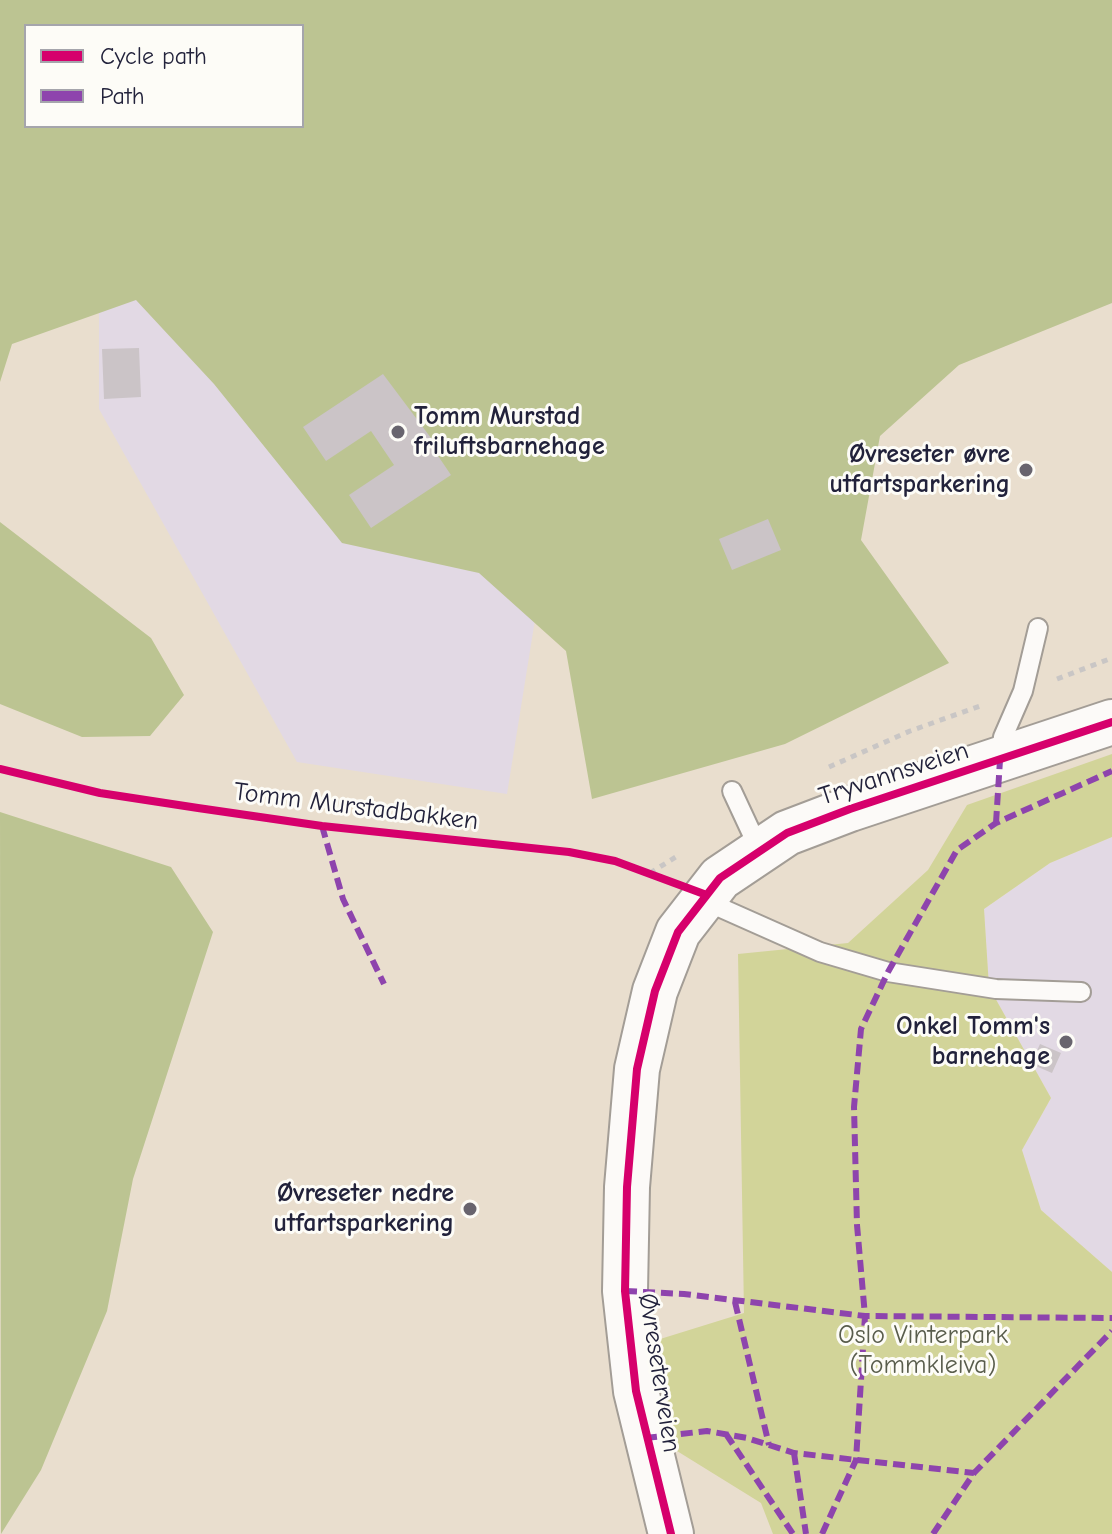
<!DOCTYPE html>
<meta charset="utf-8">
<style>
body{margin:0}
#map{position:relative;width:1112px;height:1534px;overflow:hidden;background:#e9dece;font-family:"Comic Neue",sans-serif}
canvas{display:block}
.legend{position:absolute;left:24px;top:24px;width:280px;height:104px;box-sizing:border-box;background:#fdfcf7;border:2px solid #a5a5ac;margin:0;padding:10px 14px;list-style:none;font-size:24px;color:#22223b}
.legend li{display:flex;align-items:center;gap:16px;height:40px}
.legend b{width:40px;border:2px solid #a5a5ac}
</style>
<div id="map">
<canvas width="1112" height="1534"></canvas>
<ul class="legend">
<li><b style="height:10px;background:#d6006c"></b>Cycle path</li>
<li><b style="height:10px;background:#8e44ad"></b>Path</li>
</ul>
</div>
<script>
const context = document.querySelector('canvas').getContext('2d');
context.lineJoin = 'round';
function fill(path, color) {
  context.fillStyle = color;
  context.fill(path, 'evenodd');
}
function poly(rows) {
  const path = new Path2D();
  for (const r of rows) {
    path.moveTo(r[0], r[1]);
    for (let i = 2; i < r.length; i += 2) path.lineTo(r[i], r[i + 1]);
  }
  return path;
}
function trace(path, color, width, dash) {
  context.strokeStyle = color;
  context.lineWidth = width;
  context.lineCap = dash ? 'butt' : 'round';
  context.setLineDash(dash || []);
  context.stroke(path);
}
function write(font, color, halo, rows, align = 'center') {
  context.font = font + ' "Comic Neue",sans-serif';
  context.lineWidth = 6;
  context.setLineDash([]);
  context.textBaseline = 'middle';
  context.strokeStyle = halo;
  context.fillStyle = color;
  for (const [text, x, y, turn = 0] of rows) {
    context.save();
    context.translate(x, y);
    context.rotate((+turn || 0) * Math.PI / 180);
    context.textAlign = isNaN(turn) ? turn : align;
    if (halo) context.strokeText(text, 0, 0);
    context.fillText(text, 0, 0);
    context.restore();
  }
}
fill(poly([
 [99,282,565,433,507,794,297,762,99,409],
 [1112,837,1112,1272,1041,1210,1022,1150,1051,1098,989,987,984,909,1050,863]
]), '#e2d9e4');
fill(poly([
 [1112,754,1112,837,1050,863,984,909,989,987,1051,1098,1022,1150,1041,1210,1112,1272,1112,1534,773,1534,761,1503,677,1451,657,1340,744,1313,738,954,848,943,928,870,967,805]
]), '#d2d499');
fill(poly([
 [0,0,1112,0,1112,303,959,365,880,436,861,540,949,663,785,744,592,799,566,651,479,573,342,543,214,384,136,300,12,344,0,382],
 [26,26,302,26,302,126,26,126],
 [0,522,151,638,184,695,150,736,82,737,0,704],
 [0,812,171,867,213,932,133,1179,107,1311,41,1470,1,1534]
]), '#bcc492');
fill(poly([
 [139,348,141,397,104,399,102,349],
 [383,374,434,442,430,444,451,475,371,528,349,495,394,465,371,431,326,461,303,427],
 [768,519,781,550,732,570,719,539],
 [1040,1044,1061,1053,1052,1073,1031,1064]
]), '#cbc4c7');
const service = poly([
 [1000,759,1003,737,1023,691,1038,628],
 [732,791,759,849],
 [703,900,820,952,888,972,996,989,1081,992]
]);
const tertiary = poly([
 [671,1534,636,1391,625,1291,627,1187,637,1069,655,991,678,932,720,878,787,833,850,809,1112,722]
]);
trace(service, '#a39d96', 22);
trace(tertiary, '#a39d96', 48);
trace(poly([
 [1057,679,1112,658],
 [829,767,910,731,983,705],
 [650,873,679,855]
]), '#c9c6c5', 5, [6, 6]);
trace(service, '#fcfaf8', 18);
trace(tertiary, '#fcfaf8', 44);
trace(poly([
 [996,823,1000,760],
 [322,826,343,899,384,984],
 [625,1291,684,1294,865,1316,1112,1318],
 [735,1302,769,1445],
 [726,1434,793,1534],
 [645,1438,707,1431,747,1438,794,1453,974,1473],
 [794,1453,806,1534],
 [822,1534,856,1460,865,1316,857,1225,854,1107,861,1029,888,972,957,850,996,823,1112,771],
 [933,1534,974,1473,1112,1331]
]), '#8e44ad', 6, [12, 6]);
trace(poly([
 [0,769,100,793,198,808,322,826,569,852,615,861,704,894],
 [671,1534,636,1391,625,1291,627,1187,637,1069,655,991,678,932,720,878,787,833,850,809,1112,722]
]), '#d6006c', 8);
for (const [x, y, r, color] of [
 [398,432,8,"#68646e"],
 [1026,470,8,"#68646e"],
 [1066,1042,8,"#68646e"],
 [470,1209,8,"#68646e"]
]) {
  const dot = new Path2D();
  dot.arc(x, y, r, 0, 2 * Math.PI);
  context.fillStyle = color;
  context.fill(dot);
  trace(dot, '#fdfcf7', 3);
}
write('bold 26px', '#22223b', '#fdfcf7', [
 ["Tomm Murstad",414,417,"left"],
 ["friluftsbarnehage",414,447,"left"],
 ["Øvreseter øvre",1010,455],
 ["utfartsparkering",1010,485],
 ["Onkel Tomm's",1050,1027],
 ["barnehage",1050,1057],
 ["Øvreseter nedre",454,1194],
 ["utfartsparkering",454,1224]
], 'right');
write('26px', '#22223b', '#fdfcf7', [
 ["Tryvannsveien",894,774,-18],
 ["Tomm Murstadbakken",356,807,7],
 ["Øvreseterveien",659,1373,81]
]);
write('26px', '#595d4c', '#fdfcf7', [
 ["Oslo Vinterpark",923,1336],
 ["(Tommkleiva)",923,1366]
]);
</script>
